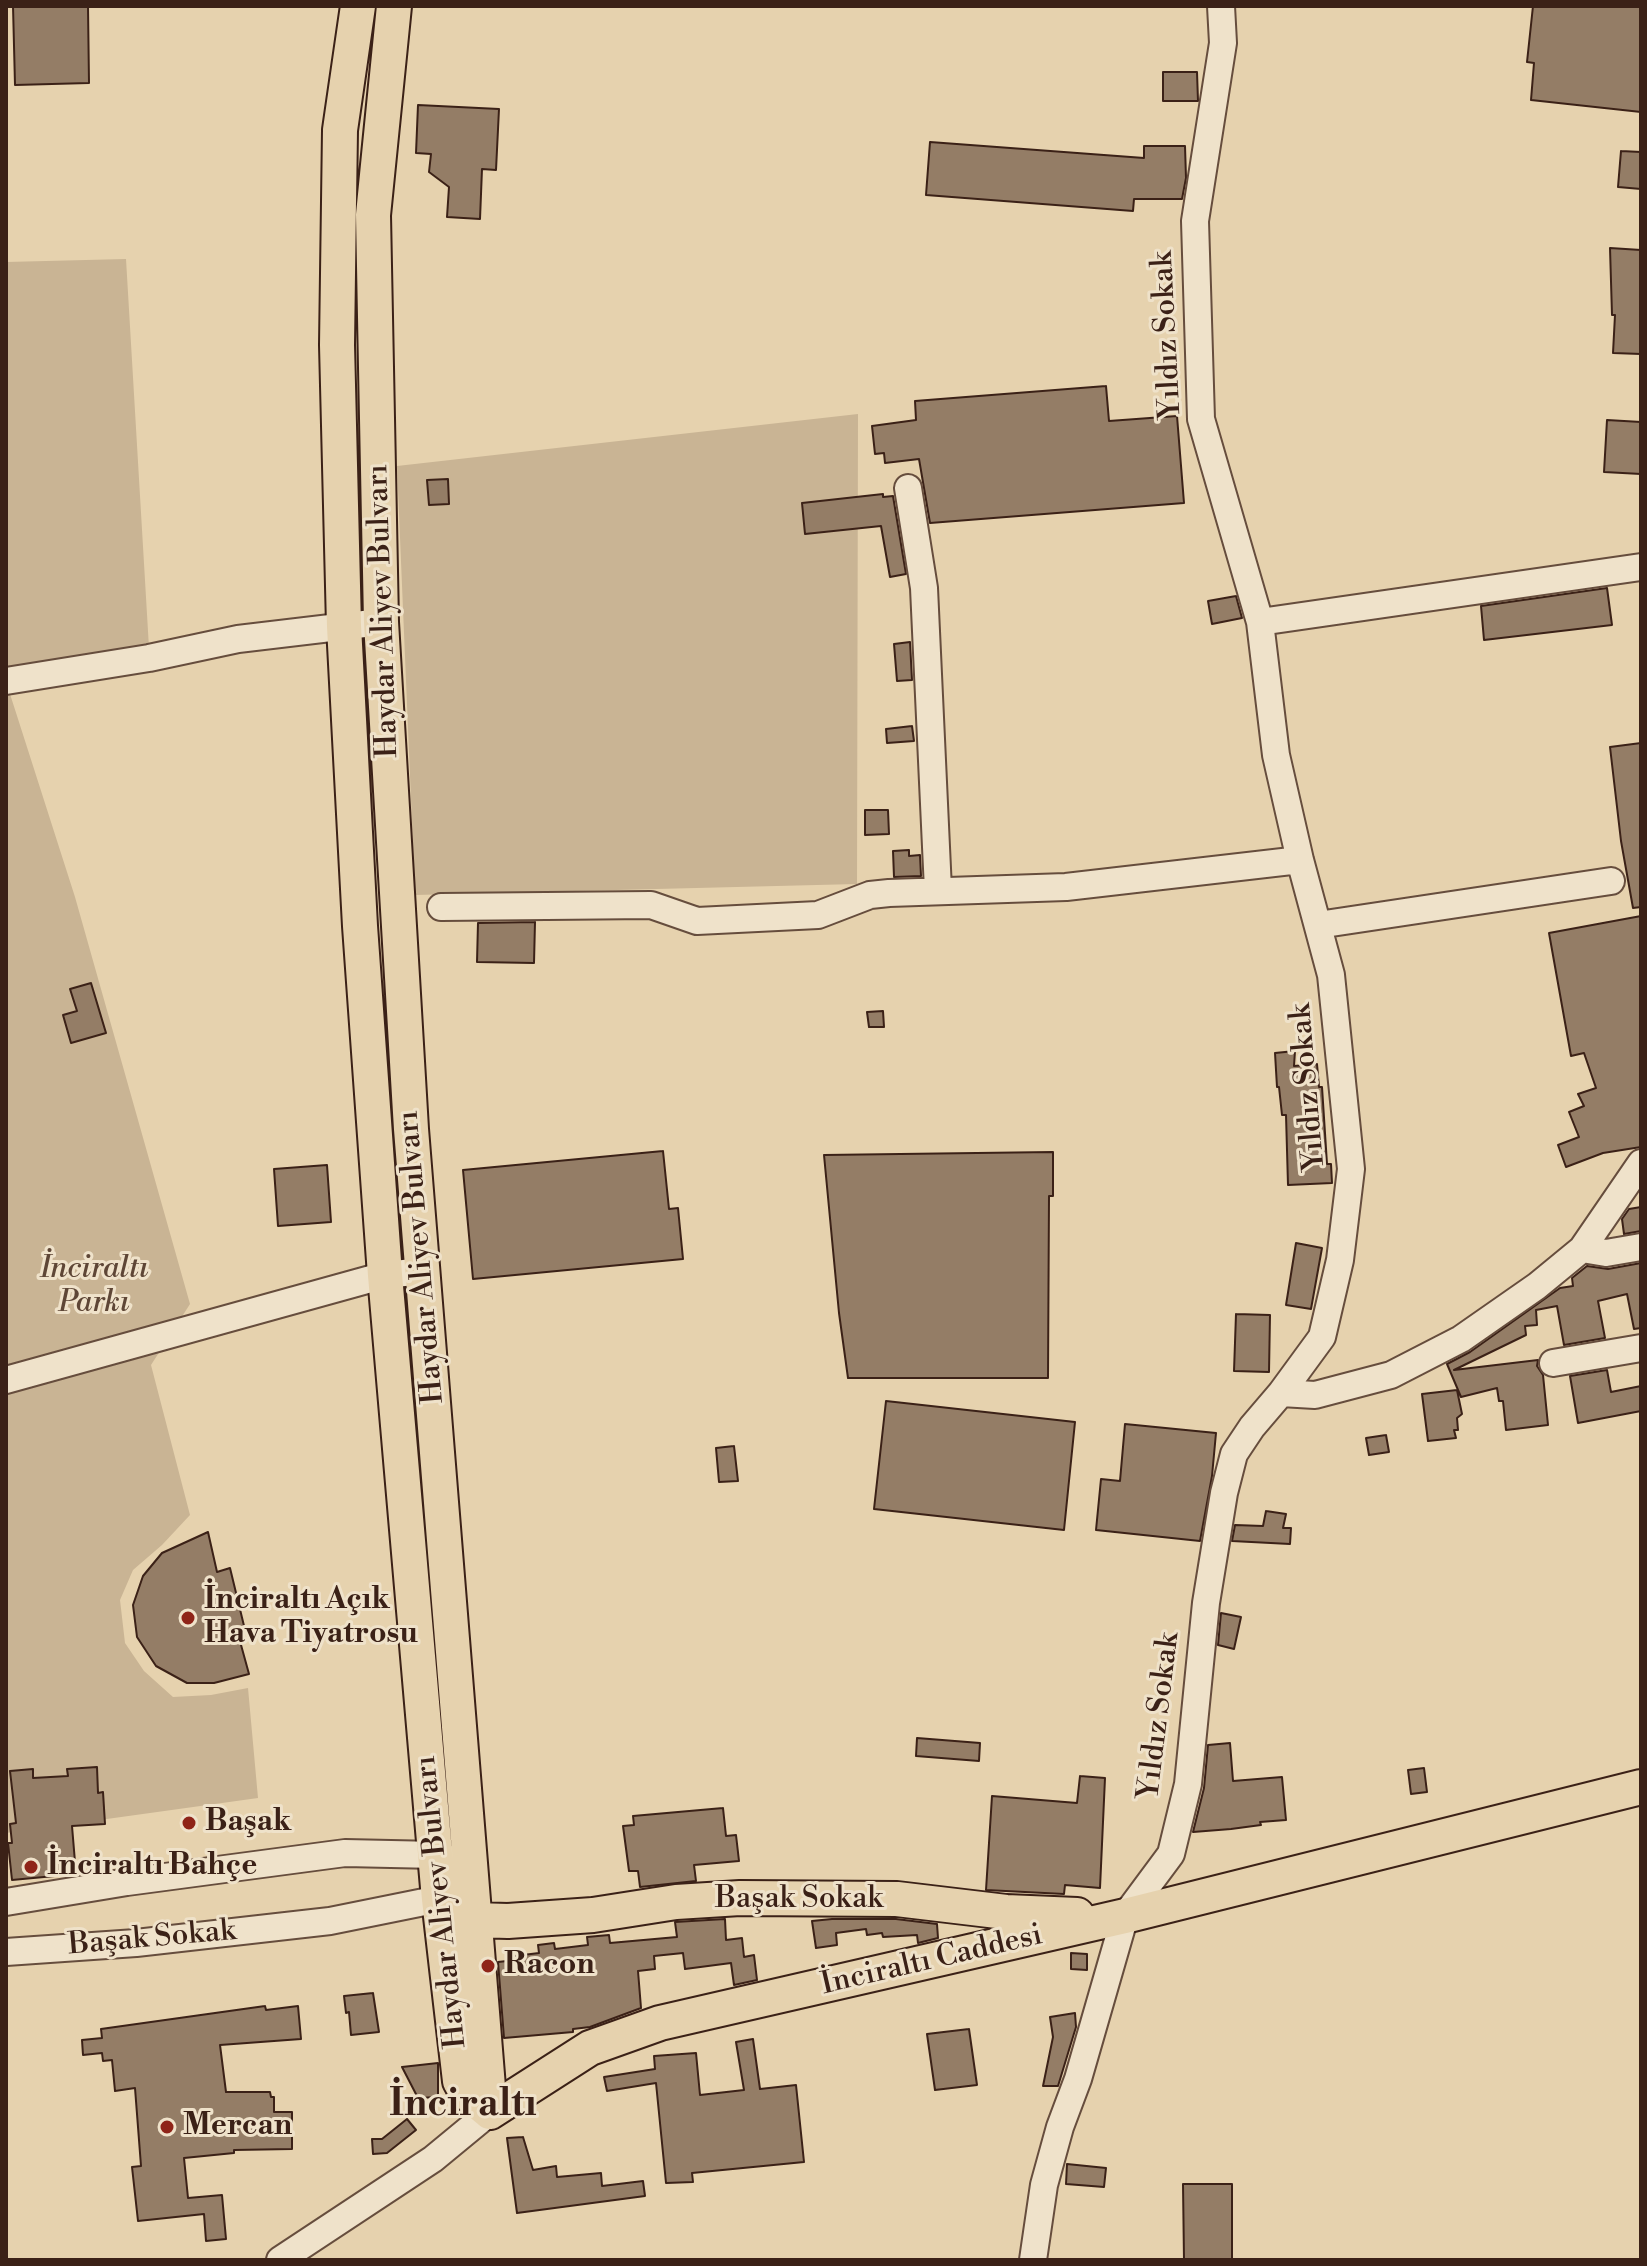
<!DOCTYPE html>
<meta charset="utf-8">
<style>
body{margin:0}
#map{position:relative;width:1647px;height:2266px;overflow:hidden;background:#e6d2ae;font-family:"Libre Bodoni",serif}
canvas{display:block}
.frame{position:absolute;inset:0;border:8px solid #3b2117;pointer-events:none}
</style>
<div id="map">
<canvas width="1647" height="2266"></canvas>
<div class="frame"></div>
</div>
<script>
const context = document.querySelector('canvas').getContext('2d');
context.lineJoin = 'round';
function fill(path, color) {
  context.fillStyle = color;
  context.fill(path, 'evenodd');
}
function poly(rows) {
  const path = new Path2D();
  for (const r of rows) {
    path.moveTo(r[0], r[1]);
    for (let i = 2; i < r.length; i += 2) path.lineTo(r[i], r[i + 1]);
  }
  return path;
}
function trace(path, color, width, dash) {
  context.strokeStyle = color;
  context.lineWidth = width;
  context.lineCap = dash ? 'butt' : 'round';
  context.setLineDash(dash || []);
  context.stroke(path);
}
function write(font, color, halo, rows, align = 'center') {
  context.font = font + ' "Libre Bodoni",serif';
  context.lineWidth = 6;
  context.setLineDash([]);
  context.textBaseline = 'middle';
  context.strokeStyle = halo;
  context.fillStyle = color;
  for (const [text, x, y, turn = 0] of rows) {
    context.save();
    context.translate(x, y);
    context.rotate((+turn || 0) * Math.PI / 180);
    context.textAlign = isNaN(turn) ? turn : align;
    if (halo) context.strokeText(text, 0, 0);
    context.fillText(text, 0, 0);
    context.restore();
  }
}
fill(poly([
 [126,259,149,648,6,668,6,262],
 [858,414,857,884,415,895,397,466],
 [6,694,10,694,75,897,190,1304,151,1365,190,1515,162,1545,133,1570,120,1600,125,1643,144,1671,173,1697,211,1695,248,1688,258,1798,6,1833]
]), '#c9b494');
const building = poly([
 [13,6,88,6,89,83,15,85,13,6],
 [1533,6,1641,6,1641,112,1531,100,1534,63,1527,62,1533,6],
 [1163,72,1197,72,1198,101,1163,101,1163,72],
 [418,105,499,109,496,170,482,169,480,219,447,217,449,187,429,172,431,154,416,153,418,105],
 [930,142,1144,158,1144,146,1185,146,1186,178,1182,199,1134,199,1133,211,926,195,930,142],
 [1621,151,1641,152,1641,189,1618,187,1621,151],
 [1610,248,1641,250,1641,354,1613,353,1615,315,1612,315,1610,248],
 [1106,386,1109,421,1177,416,1184,503,930,523,919,459,885,463,884,453,875,454,872,426,916,420,915,401,1106,386],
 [1607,420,1641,422,1641,474,1604,472,1607,420],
 [448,479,449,504,429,505,427,480,448,479],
 [883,494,883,497,893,496,906,574,890,577,881,526,805,534,802,503,883,494],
 [1607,588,1612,625,1484,640,1481,606,1607,588],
 [1236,596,1242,618,1212,624,1208,601,1236,596],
 [910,642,912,680,897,681,894,644,910,642],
 [912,726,914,741,887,743,886,729,912,726],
 [1641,743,1641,907,1633,908,1621,841,1610,747,1641,743],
 [865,810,888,810,889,834,865,835,865,810],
 [909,850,909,856,920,855,921,876,894,877,893,851,909,850],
 [1641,916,1641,1147,1603,1153,1566,1167,1558,1145,1579,1137,1569,1112,1584,1106,1578,1094,1596,1088,1584,1053,1571,1056,1549,933,1641,916],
 [535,922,534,963,477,962,478,923,535,922],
 [91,983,106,1033,71,1043,63,1015,77,1011,70,989,91,983],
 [883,1011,884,1027,869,1027,867,1012,883,1011],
 [1295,1051,1294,1066,1317,1064,1319,1087,1322,1087,1327,1164,1331,1164,1332,1183,1288,1185,1286,1115,1282,1115,1279,1087,1277,1087,1275,1053,1295,1051],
 [663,1151,669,1209,678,1208,683,1259,473,1279,463,1170,663,1151],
 [1053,1152,1053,1196,1049,1196,1048,1378,848,1378,839,1313,824,1155,1053,1152],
 [327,1165,331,1222,278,1226,274,1169,327,1165],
 [1641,1207,1641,1231,1624,1234,1622,1219,1629,1209,1641,1207],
 [1296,1243,1322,1248,1311,1309,1286,1305,1296,1243],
 [1641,1263,1641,1328,1634,1329,1627,1294,1598,1301,1605,1338,1564,1345,1557,1306,1536,1310,1537,1325,1525,1326,1526,1335,1454,1370,1538,1360,1537,1366,1543,1375,1548,1425,1506,1430,1503,1401,1499,1401,1497,1388,1461,1397,1447,1364,1470,1352,1560,1288,1573,1286,1572,1278,1587,1266,1608,1269,1641,1263],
 [1236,1314,1270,1315,1269,1372,1234,1371,1236,1314],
 [1607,1370,1611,1392,1641,1386,1641,1411,1578,1423,1570,1376,1607,1370],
 [1457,1390,1462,1414,1457,1418,1458,1430,1454,1430,1456,1438,1428,1441,1422,1394,1457,1390],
 [886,1401,1075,1422,1064,1530,874,1509,886,1401],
 [1125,1424,1216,1433,1212,1476,1200,1541,1096,1530,1101,1479,1120,1481,1125,1424],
 [1386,1435,1389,1452,1369,1455,1366,1438,1386,1435],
 [734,1446,738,1481,719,1482,716,1448,734,1446],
 [1266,1511,1286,1514,1283,1528,1291,1528,1290,1544,1232,1541,1235,1525,1263,1526,1266,1511],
 [208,1532,217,1572,230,1568,245,1630,238,1634,249,1674,214,1683,187,1683,156,1666,137,1637,133,1605,143,1576,162,1553,208,1532],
 [1221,1613,1241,1617,1234,1649,1218,1645,1221,1613],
 [917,1738,980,1743,979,1761,916,1756,917,1738],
 [1230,1743,1233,1781,1282,1777,1286,1820,1260,1822,1261,1825,1231,1829,1193,1832,1204,1788,1208,1745,1230,1743],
 [97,1767,98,1793,103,1792,105,1824,72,1826,76,1874,12,1880,8,1843,12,1843,10,1824,16,1823,10,1771,33,1769,33,1778,68,1776,67,1769,97,1767],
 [1424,1768,1427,1792,1411,1794,1408,1770,1424,1768],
 [1080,1776,1105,1778,1100,1888,1065,1885,1064,1894,986,1890,992,1796,1077,1803,1080,1776],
 [723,1808,726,1836,736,1835,739,1861,694,1865,696,1881,640,1887,638,1871,629,1871,623,1826,634,1825,633,1816,723,1808],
 [725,1919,726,1940,742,1938,744,1957,754,1955,757,1980,734,1985,731,1963,685,1969,683,1953,654,1956,655,1969,638,1971,641,2008,590,2027,573,2029,573,2032,504,2038,498,1962,507,1961,507,1957,539,1953,538,1945,554,1943,555,1949,588,1945,587,1937,609,1935,610,1943,677,1937,675,1922,725,1919],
 [832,1919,896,1919,937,1924,938,1938,918,1943,917,1935,883,1937,882,1933,867,1935,866,1929,836,1933,837,1945,816,1948,812,1921,832,1919],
 [1071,1953,1087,1954,1087,1970,1071,1969,1071,1953],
 [373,1993,379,2032,351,2035,349,2012,346,2013,344,1996,373,1993],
 [265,2006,266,2010,298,2006,301,2039,220,2045,226,2092,270,2092,271,2097,274,2097,274,2112,292,2112,292,2149,234,2150,234,2153,184,2158,188,2198,222,2195,226,2239,206,2241,204,2214,138,2221,132,2167,141,2166,135,2088,115,2091,112,2060,103,2061,102,2053,83,2055,82,2040,102,2038,101,2029,265,2006],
 [1075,2013,1076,2027,1058,2086,1043,2086,1053,2037,1050,2017,1075,2013],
 [969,2029,977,2085,935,2090,927,2034,969,2029],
 [753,2039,760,2089,796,2085,804,2162,692,2173,693,2182,666,2183,656,2083,607,2091,604,2077,655,2069,654,2056,696,2053,700,2095,744,2090,736,2042,753,2039],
 [438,2063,438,2097,418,2098,402,2067,438,2063],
 [407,2119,416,2130,387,2153,373,2154,372,2139,382,2139,407,2119],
 [523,2137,533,2170,556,2166,557,2177,601,2173,602,2186,643,2181,645,2196,517,2213,507,2138,523,2137],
 [1067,2164,1106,2168,1104,2187,1066,2184,1067,2164],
 [1183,2184,1232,2184,1232,2260,1184,2260,1183,2184]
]);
fill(building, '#947d66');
trace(building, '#3b2117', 2);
const minor = poly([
 [908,488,924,588,938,890],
 [1260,622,1641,567],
 [6,681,149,658,238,639,381,622],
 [441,907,651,905,697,921,818,915,870,895,889,893,1066,887,1300,860],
 [1318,925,1611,881],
 [1582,1249,1606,1253,1641,1247],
 [1553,1363,1641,1348],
 [6,1380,385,1275,423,1271],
 [1281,1393,1315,1395,1391,1375,1461,1339,1537,1286,1582,1249,1641,1163],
 [6,1902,127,1882,345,1853,437,1855,452,1860],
 [6,1952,136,1943,330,1921,439,1899,451,1889],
 [280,2260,433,2159,490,2112],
 [1033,2260,1044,2185,1060,2127,1078,2079,1125,1916,1171,1854,1188,1784,1206,1603,1224,1493,1234,1454,1252,1427,1281,1393,1322,1337,1340,1260,1351,1169,1331,975,1300,860,1276,755,1260,622,1201,419,1195,221,1223,43,1221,6]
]);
const major = poly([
 [358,6,340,130,337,345,344,626,360,926,385,1275,439,1899,460,2081,466,2092,490,2112],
 [394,6,373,215,381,622,411,1129,490,2112],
 [474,1920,508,1921,593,1915,676,1902,740,1898,897,1899,1006,1912,1077,1915],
 [490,2112,590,2048,660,2023,1125,1916,1641,1787]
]);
trace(minor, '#664d3d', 30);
trace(major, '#3b2117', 38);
trace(minor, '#efe2ca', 26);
trace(major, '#e6d2ae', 34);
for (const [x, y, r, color] of [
 [188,1618,8,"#8f2418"],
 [189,1823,8,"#8f2418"],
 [31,1867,8,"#8f2418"],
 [488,1966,8,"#8f2418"],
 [167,2127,8,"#8f2418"]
]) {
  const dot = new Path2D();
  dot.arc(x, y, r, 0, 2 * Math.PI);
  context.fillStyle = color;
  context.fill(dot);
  trace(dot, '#efe2ca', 3);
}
write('30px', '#3b2117', '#efe2ca', [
 ["Yıldız Sokak",1168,335,-93],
 ["Haydar Aliyev Bulvarı",384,611,-92],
 ["Yıldız Sokak",1309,1087,-95],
 ["Haydar Aliyev Bulvarı",422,1257,-95],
 ["Yıldız Sokak",1160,1716,-83],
 ["Başak Sokak",799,1900],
 ["Haydar Aliyev Bulvarı",442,1902,-96],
 ["Başak Sokak",152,1939,-5],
 ["İnciraltı Caddesi",932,1961,-13]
]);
write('italic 30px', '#5e4636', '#efe2ca', [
 ["İnciraltı",94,1270],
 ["Parkı",94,1304]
]);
write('bold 30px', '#3b2117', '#efe2ca', [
 ["İnciraltı Açık",204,1601],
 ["Hava Tiyatrosu",204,1635],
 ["Başak",205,1823],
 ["İnciraltı Bahçe",47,1867],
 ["Racon",504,1966],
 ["Mercan",183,2127]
], 'left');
write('bold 38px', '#3b2117', '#efe2ca', [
 ["İnciraltı",463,2106]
]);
</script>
